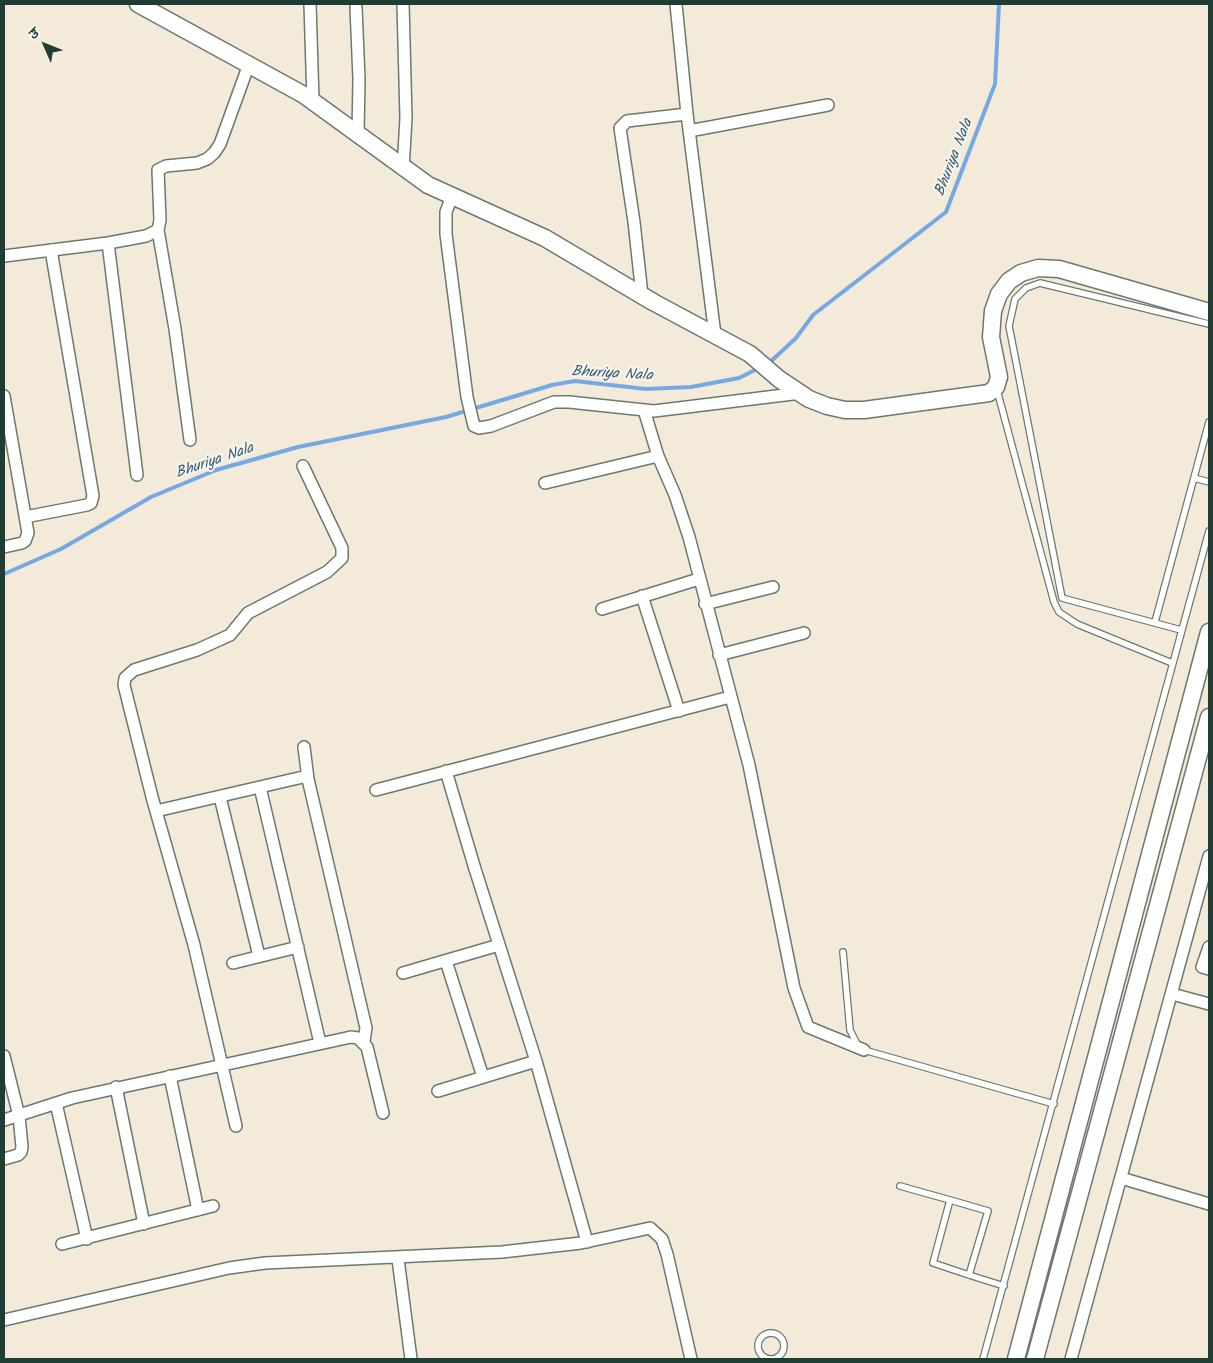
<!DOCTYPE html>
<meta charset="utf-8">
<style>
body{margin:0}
#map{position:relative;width:1213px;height:1363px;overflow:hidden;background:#f4eada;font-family:Kalam,"Playpen Sans Deva",sans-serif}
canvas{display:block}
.frame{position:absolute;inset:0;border:5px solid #1f3d34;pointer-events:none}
.north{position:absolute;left:20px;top:20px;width:50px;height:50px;-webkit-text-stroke:4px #f6f6f2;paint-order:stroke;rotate:314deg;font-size:14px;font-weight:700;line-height:20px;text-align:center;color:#1f3d34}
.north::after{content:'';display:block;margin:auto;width:18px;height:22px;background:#1f3d34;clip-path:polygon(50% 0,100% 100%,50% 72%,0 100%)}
</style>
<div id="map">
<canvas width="1213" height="1363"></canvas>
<div class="frame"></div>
<div class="north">उ</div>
</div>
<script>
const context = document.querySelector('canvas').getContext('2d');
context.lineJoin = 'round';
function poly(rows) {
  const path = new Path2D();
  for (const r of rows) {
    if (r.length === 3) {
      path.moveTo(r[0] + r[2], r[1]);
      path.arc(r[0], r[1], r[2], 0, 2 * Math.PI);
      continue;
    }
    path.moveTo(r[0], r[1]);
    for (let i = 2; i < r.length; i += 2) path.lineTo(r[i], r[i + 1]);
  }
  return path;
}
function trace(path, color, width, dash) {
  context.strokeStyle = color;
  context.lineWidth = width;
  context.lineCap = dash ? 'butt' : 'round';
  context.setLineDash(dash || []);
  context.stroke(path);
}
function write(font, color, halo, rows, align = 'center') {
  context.font = font + ' Kalam,sans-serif';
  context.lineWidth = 4;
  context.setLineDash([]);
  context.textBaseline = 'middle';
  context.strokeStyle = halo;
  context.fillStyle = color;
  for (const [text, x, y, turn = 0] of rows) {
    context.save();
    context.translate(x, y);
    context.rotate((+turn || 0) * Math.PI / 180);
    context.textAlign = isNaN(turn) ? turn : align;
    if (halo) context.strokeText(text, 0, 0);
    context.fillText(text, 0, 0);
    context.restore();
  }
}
trace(poly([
 [768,364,796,338,813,315,946,212,995,84,999,4],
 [4,574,61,549,151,497,216,470,298,447,446,417,552,385,575,381,646,389,691,387,739,378,759,368]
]), '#76a9e2', 4);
const lane = poly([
 [997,390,1054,602,1059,612,1077,624,1172,663],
 [1194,478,1209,482],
 [1155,622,1209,422],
 [1181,630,1062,598,1009,326,1015,299,1026,288,1040,283,1209,324],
 [843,952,850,1030,857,1044],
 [864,1050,1054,1104],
 [900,1186,950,1200],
 [969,1275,988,1211,950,1200,933,1263,969,1275,1004,1286],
 [771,1346,13],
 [983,1359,1209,531]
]);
const street = poly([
 [310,4,313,101],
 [403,4,406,118,403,169],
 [676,4,687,114,715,335],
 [356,7,359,79,358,133],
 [689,131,828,105],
 [452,196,446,212,446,234,467,397,474,426,479,428,491,426,554,402,569,402,654,411,801,393],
 [158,230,175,329,190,440],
 [108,243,137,475],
 [4,256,108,243,146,236,158,230,160,220,158,170,166,166,197,163,207,159,214,153,220,144,249,64],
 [642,295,634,222,620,128,627,121,687,114],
 [4,396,28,533,25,541,22,543,4,547],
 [644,410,658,456,675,495,689,537,749,765,794,988,808,1027,864,1050],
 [545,483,658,456],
 [25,517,87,505,91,503,93,496,51,250],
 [642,596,679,711],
 [705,604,773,587],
 [602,609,699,579],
 [719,655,804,633],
 [304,747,308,779],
 [446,771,475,869,536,1061,587,1242],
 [260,787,320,1043],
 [376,790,730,697],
 [220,797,259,956],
 [156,811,303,777,308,779,366,1028,364,1041],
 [1209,947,1202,967,1209,969],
 [446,961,483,1077],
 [233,963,298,947],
 [403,973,499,945],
 [1172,994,1209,1004],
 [4,1056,19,1116,22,1147,21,1152,18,1155,4,1159],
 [170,1076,198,1210],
 [116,1087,144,1224],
 [438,1091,536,1061],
 [56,1103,87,1239],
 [4,1120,72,1098,351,1037,358,1038,367,1047,383,1113],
 [236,1126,194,945,152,797,124,685,125,678,134,670,197,650,230,635,248,613,327,572,342,558,342,548,303,466],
 [1121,1178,1209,1204],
 [62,1244,213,1206],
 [398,1259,411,1359],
 [4,1320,229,1268,265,1263,502,1252,581,1243,650,1228,662,1239,667,1254,691,1359],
 [1071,1359,1209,856]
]);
const secondary = poly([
 [138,4,304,95,428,185,545,238,653,302,750,354,779,379,809,399,827,406,845,410,864,410,989,393,996,387,999,377,991,337,993,311,999,294,1009,281,1021,273,1038,268,1059,269,1209,312],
 [1016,1359,1209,632],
 [1035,1359,1209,717]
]);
trace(lane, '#6a7a6e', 8);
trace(street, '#6a7a6e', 14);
trace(secondary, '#6a7a6e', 19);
trace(lane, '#fff', 5.5);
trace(street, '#fff', 11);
trace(secondary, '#fff', 16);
write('italic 15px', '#395d68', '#f6f6f2', [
 ["Bhuriya Nala",955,158,-69],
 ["Bhuriya Nala",612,375,3],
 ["Bhuriya Nala",215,462,-19]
]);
</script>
